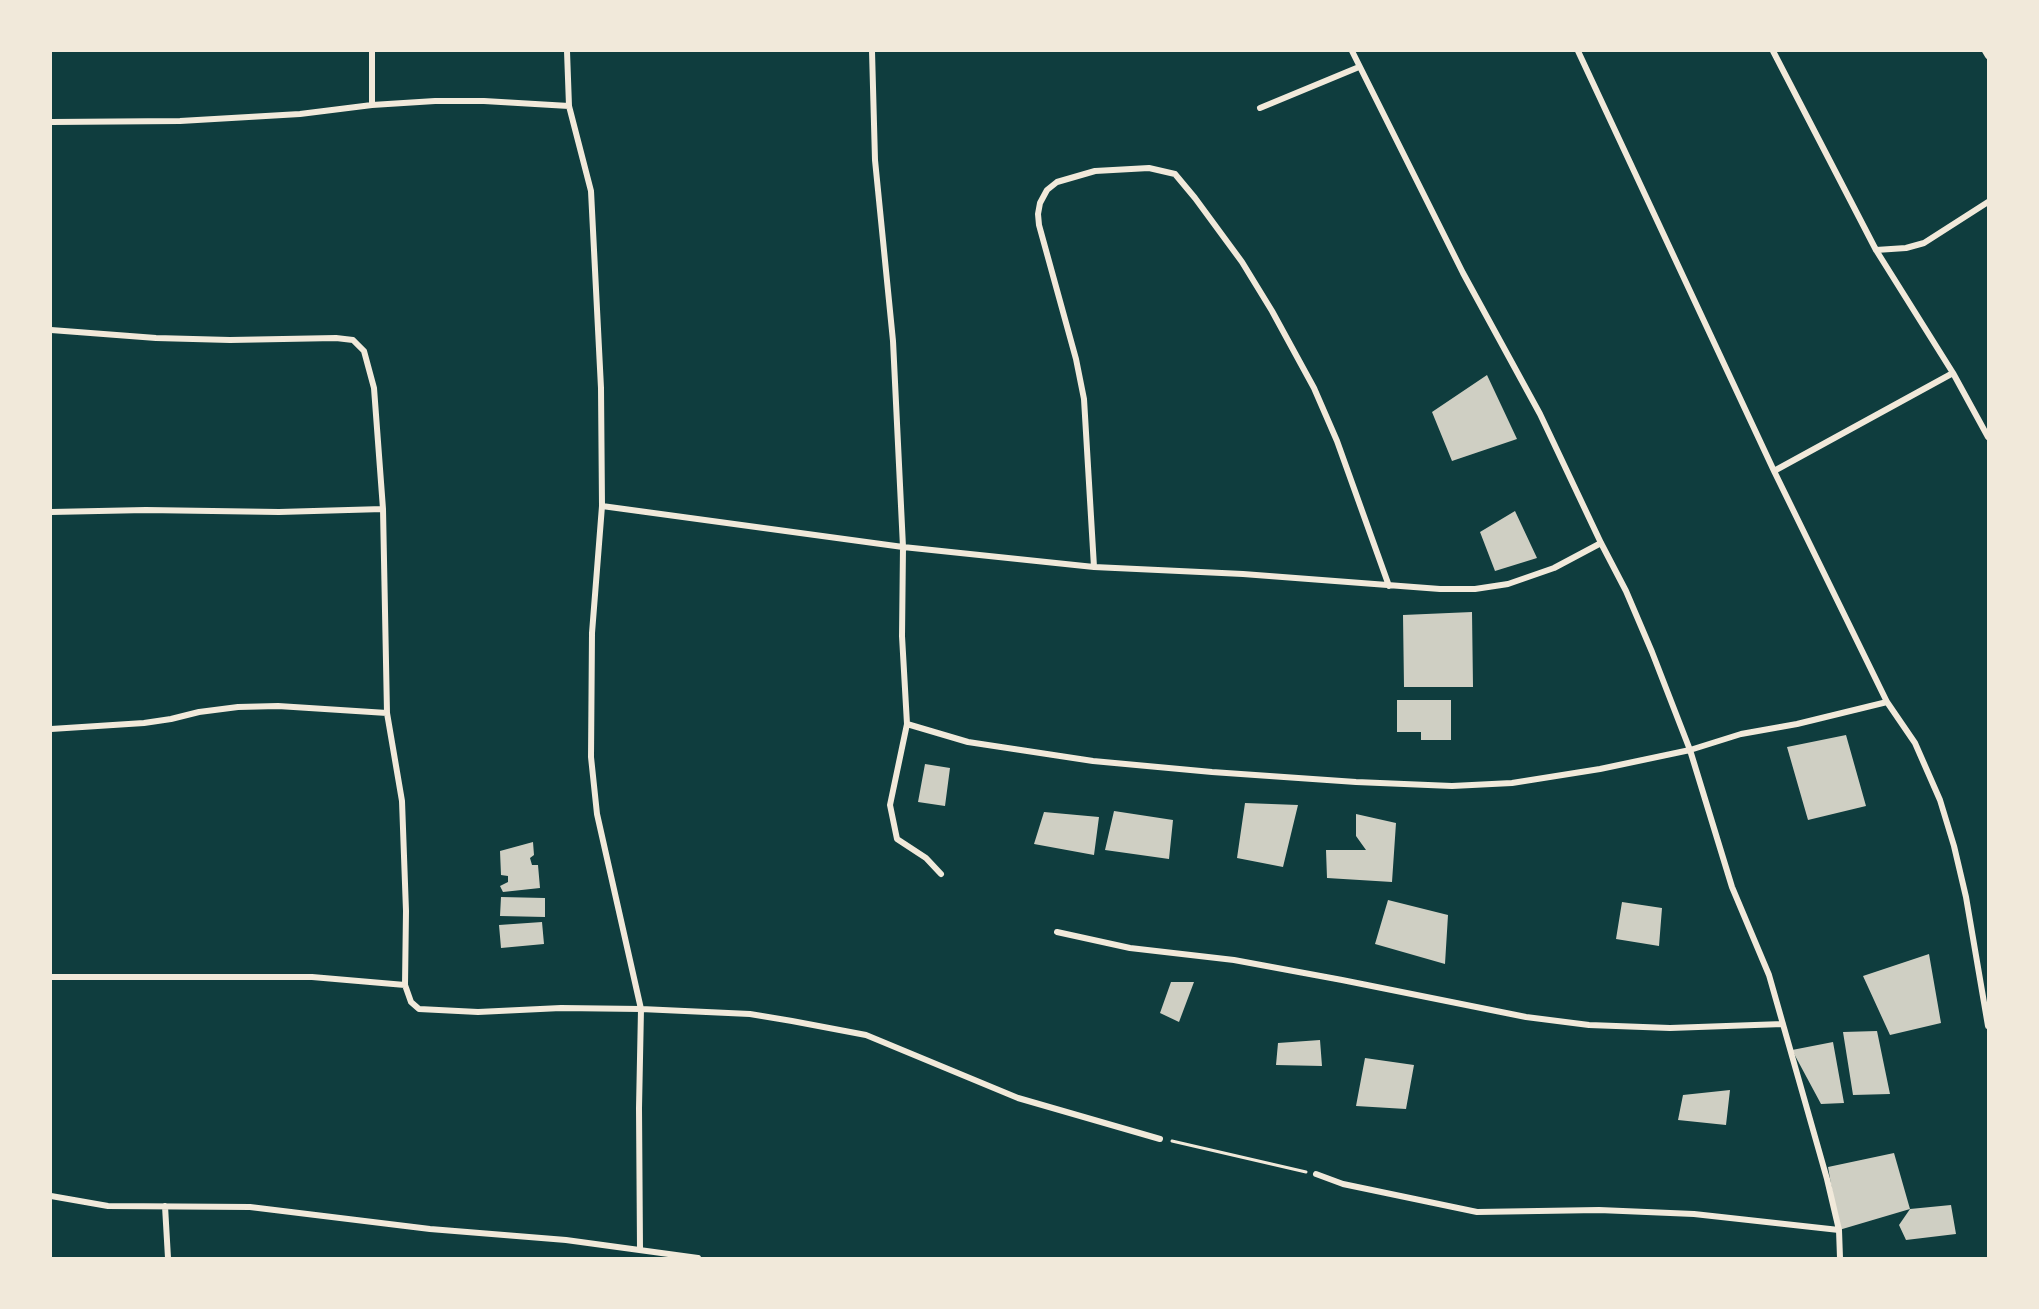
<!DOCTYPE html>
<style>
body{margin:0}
#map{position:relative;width:2039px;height:1309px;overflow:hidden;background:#0f3d3e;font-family:Lato,sans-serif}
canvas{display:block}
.frame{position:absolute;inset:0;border:52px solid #f1e9da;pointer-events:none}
</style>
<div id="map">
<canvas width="2039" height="1309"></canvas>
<div class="frame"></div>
</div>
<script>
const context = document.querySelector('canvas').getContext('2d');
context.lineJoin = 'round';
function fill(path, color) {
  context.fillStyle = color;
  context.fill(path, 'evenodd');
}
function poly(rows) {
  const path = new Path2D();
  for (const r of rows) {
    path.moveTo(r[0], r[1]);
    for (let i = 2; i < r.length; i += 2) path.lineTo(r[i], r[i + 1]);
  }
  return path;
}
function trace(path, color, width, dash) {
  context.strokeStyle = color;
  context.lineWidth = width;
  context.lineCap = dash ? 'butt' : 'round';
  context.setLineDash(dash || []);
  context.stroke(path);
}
fill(poly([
 [1487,375,1517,439,1452,461,1432,412],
 [1515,511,1537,558,1495,571,1480,532],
 [1472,612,1473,687,1404,687,1403,615],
 [1397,700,1451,700,1451,740,1421,740,1421,732,1397,732],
 [1846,735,1866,806,1808,820,1787,747],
 [925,764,950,768,945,806,918,802],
 [1245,803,1298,805,1283,867,1237,858],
 [1114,811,1173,820,1169,859,1105,850],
 [1044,812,1099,817,1094,855,1034,844],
 [1356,814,1396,823,1392,882,1327,878,1326,850,1366,850,1356,836],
 [533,842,534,855,530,858,532,865,538,865,540,888,503,892,500,886,508,882,508,876,501,875,500,851],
 [501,897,545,898,545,917,500,916],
 [1388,900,1448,915,1445,964,1375,944],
 [1622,902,1662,908,1659,946,1616,939],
 [542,922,544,944,501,948,499,925],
 [1929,954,1941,1023,1890,1035,1863,976],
 [1171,982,1194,982,1179,1022,1160,1013],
 [1877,1031,1890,1094,1853,1095,1843,1032],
 [1320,1040,1322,1066,1276,1065,1278,1043],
 [1833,1042,1844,1103,1821,1104,1792,1050],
 [1365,1058,1414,1065,1406,1109,1356,1106],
 [1730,1090,1726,1125,1678,1120,1683,1095],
 [1894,1153,1910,1209,1839,1230,1828,1167],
 [1951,1205,1956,1234,1906,1240,1899,1225,1910,1209]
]), '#cfcfc3');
trace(poly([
 [1172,1141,1306,1172]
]), '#f1e9da', 3);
trace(poly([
 [567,51,569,106,591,191,601,388,602,506,592,633,591,757,597,814,641,1009,639,1108,640,1249],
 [872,51,875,160,893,341,903,547,902,636,907,724,968,742,1093,761,1212,772,1356,782,1452,786,1512,783,1600,769,1690,750,1741,734,1797,724,1887,702],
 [1352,51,1463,273,1540,414,1601,543,1626,591,1652,652,1690,750,1732,887,1769,975,1827,1179,1839,1230,1840,1258],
 [1578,51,1774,471,1887,702,1915,743,1940,800,1954,846,1966,897,1988,1026],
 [1773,51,1876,250,1953,373,1988,437],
 [1985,51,1988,56],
 [372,105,372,51],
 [1260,108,1359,67],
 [51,122,180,121,300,114,372,105,435,101,484,101,569,106],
 [1876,250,1906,248,1924,243,1988,202],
 [51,330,156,338,230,340,336,338,353,340,364,351,374,388,383,509,387,713,402,801,406,911,405,985,411,1002,419,1009,478,1012,561,1008,641,1009,750,1014,792,1021,866,1035,1018,1098,1160,1139],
 [1774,471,1953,373],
 [602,506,903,547,1094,567,1243,574,1440,589,1475,589,1508,584,1554,568,1601,543],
 [51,512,146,510,279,512,383,509],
 [1094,567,1084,399,1076,359,1039,225,1038,214,1040,203,1047,190,1057,182,1095,171,1149,168,1175,174,1195,198,1242,262,1272,311,1314,388,1337,441,1389,586],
 [907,724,890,805,897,839,926,858,941,874],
 [51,729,144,723,171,719,199,712,238,707,278,706,387,713],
 [1057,932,1130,948,1234,960,1342,980,1526,1017,1589,1025,1670,1028,1783,1024],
 [51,977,312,977,405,985],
 [1316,1174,1343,1184,1477,1212,1599,1210,1694,1214,1839,1230],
 [51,1196,108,1206,250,1207,430,1229,566,1240,698,1258],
 [165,1206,168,1258]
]), '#f1e9da', 6);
</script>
